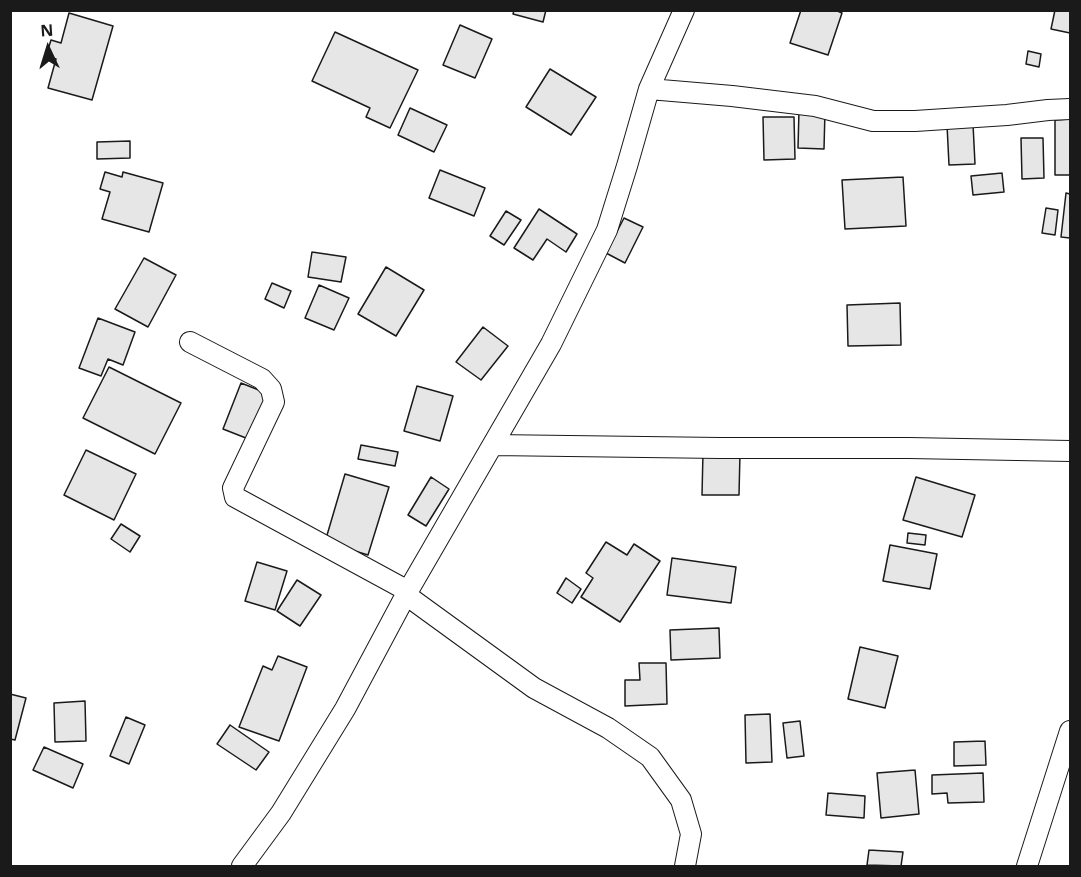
<!DOCTYPE html>
<style>
body{margin:0}
#map{position:relative;width:1081px;height:877px;overflow:hidden;background:#fff;font-family:"Noto Sans",sans-serif}
canvas{display:block}
.frame{position:absolute;inset:0;border:12px solid #1a1a1a;pointer-events:none}
.north{position:absolute;left:18px;top:18px;width:60px;height:60px;-webkit-text-stroke:4px #fff;paint-order:stroke;rotate:356deg;font-size:16px;font-weight:700;line-height:24px;text-align:center;color:#1a1a1a}
.north::after{content:'';display:block;margin:auto;width:21px;height:27px;background:#1a1a1a;clip-path:polygon(50% 0,100% 100%,50% 72%,0 100%)}
</style>
<div id="map">
<canvas width="1081" height="877"></canvas>
<div class="frame"></div>
<div class="north">N</div>
</div>
<script>
const context = document.querySelector('canvas').getContext('2d');
context.lineJoin = 'round';
function fill(path, color) {
  context.fillStyle = color;
  context.fill(path, 'evenodd');
}
function poly(rows) {
  const path = new Path2D();
  for (const r of rows) {
    path.moveTo(r[0], r[1]);
    for (let i = 2; i < r.length; i += 2) path.lineTo(r[i], r[i + 1]);
  }
  return path;
}
function trace(path, color, width, dash) {
  context.strokeStyle = color;
  context.lineWidth = width;
  context.lineCap = dash ? 'butt' : 'round';
  context.setLineDash(dash || []);
  context.stroke(path);
}
const building = poly([
 [514,10,546,10,543,22,513,14,514,10],
 [801,10,835,10,842,13,828,55,790,43,801,10],
 [1055,10,1070,10,1070,33,1051,29,1055,10],
 [69,13,113,26,92,100,48,88,56,59,46,56,51,40,61,43,69,13],
 [460,25,492,39,475,78,443,65,460,25],
 [335,32,418,70,390,128,366,117,370,108,312,81,335,32],
 [1028,51,1041,54,1039,67,1026,64,1028,51],
 [550,69,596,97,571,135,526,107,550,69],
 [410,108,447,125,434,152,398,135,410,108],
 [799,110,825,111,824,149,798,148,799,110],
 [763,117,794,117,795,159,764,160,763,117],
 [1070,119,1070,175,1055,175,1055,120,1070,119],
 [973,124,975,164,949,165,947,125,973,124],
 [1021,138,1043,138,1044,178,1022,179,1021,138],
 [130,141,130,158,97,159,97,142,130,141],
 [440,170,485,188,474,216,429,198,440,170],
 [105,172,122,177,123,172,163,183,149,232,102,219,110,192,100,189,105,172],
 [1002,173,1004,192,973,195,971,176,1002,173],
 [903,177,906,226,845,229,842,180,903,177],
 [1066,193,1070,194,1070,238,1061,237,1066,193],
 [1046,208,1058,210,1055,235,1042,233,1046,208],
 [539,209,577,234,566,252,547,239,533,260,514,248,539,209],
 [506,211,521,220,504,245,490,236,506,211],
 [624,218,643,227,625,263,606,253,624,218],
 [312,252,346,257,341,282,308,277,312,252],
 [144,258,176,275,148,327,115,309,144,258],
 [386,267,424,290,396,336,358,314,386,267],
 [272,283,291,291,284,308,265,299,272,283],
 [319,285,349,298,334,330,305,318,319,285],
 [900,303,901,345,848,346,847,305,900,303],
 [98,318,135,332,123,365,108,359,101,376,79,368,98,318],
 [483,327,508,346,481,380,456,362,483,327],
 [109,367,181,403,155,454,83,418,109,367],
 [241,383,269,394,251,440,223,429,241,383],
 [417,386,453,396,440,441,404,431,417,386],
 [361,445,398,452,395,466,358,459,361,445],
 [86,450,136,474,114,520,64,495,86,450],
 [703,452,740,453,739,495,702,495,703,452],
 [345,474,389,487,368,555,325,542,345,474],
 [431,477,449,489,426,526,408,515,431,477],
 [916,477,975,495,962,537,903,520,916,477],
 [121,524,140,536,130,552,111,539,121,524],
 [908,533,926,535,925,545,907,543,908,533],
 [606,542,627,555,634,544,660,561,620,622,581,597,593,578,586,573,606,542],
 [890,545,937,554,930,589,883,581,890,545],
 [672,558,736,567,731,603,667,595,672,558],
 [257,562,287,571,275,610,245,601,257,562],
 [566,578,581,589,572,603,557,593,566,578],
 [297,580,321,595,300,626,277,611,297,580],
 [719,628,720,658,671,660,670,630,719,628],
 [860,647,898,656,885,708,848,699,860,647],
 [278,656,307,667,279,741,239,727,263,666,272,670,278,656],
 [639,663,666,663,667,704,625,706,625,680,640,680,639,663],
 [10,694,26,698,15,740,10,739,10,694],
 [85,701,86,741,55,742,54,703,85,701],
 [770,714,772,762,746,763,745,715,770,714],
 [126,717,145,725,129,764,110,756,126,717],
 [800,721,804,756,787,758,783,723,800,721],
 [230,725,269,752,256,770,217,744,230,725],
 [985,741,986,765,954,766,954,742,985,741],
 [44,747,83,764,73,788,33,770,44,747],
 [915,770,919,814,881,818,877,773,915,770],
 [983,773,984,802,948,803,947,793,932,794,932,775,983,773],
 [828,793,865,796,864,818,826,815,828,793],
 [869,850,903,852,901,866,867,865,869,850]
]);
fill(building, '#e6e6e6');
trace(building, '#1a1a1a', 1.5);
const street = poly([
 [649,89,732,96,815,106,873,121,915,121,1007,115,1048,110,1070,109],
 [190,342,262,379,271,389,274,402,233,488,235,497,408,591],
 [493,445,720,448,909,448,1070,451],
 [406,595,534,688,608,728,650,757,681,800,691,834,685,866],
 [242,866,281,813,345,709,408,591,551,344,607,230,627,166,649,89,684,10],
 [1027,866,1070,731]
]);
trace(street, '#1a1a1a', 22);
trace(street, '#fff', 20);
</script>
